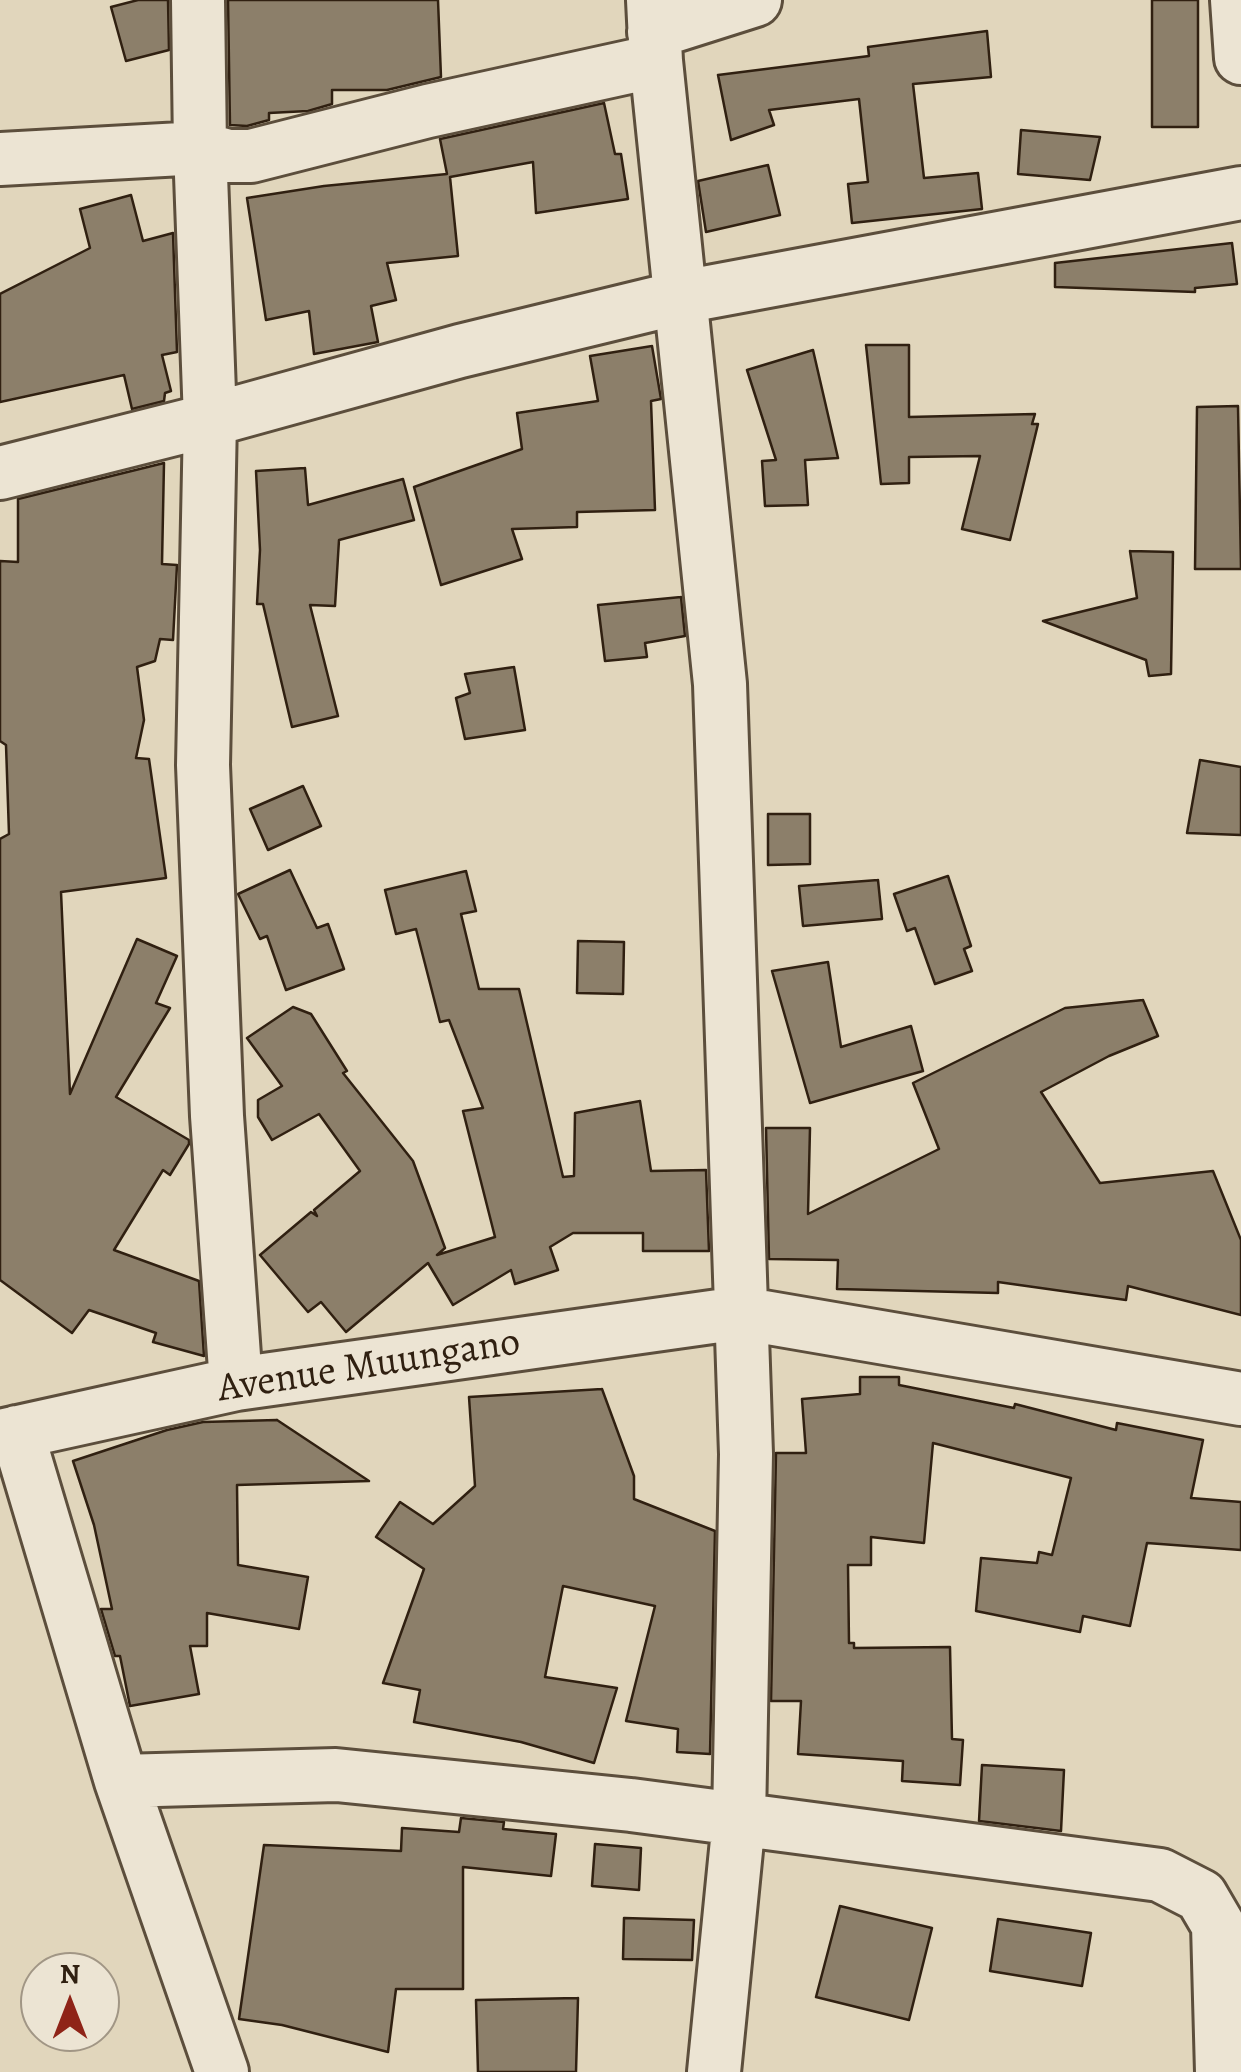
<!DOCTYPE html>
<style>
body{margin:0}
#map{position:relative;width:1241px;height:2072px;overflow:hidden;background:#e1d6bc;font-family:Alegreya,serif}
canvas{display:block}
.north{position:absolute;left:20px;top:1952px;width:100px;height:100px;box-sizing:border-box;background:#ece4d3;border:2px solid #a19685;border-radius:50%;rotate:0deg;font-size:28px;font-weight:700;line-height:40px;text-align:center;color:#302011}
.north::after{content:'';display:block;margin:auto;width:35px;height:45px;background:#8f2418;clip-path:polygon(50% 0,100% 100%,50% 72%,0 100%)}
</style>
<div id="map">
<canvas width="1241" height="2072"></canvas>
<div class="north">N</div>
</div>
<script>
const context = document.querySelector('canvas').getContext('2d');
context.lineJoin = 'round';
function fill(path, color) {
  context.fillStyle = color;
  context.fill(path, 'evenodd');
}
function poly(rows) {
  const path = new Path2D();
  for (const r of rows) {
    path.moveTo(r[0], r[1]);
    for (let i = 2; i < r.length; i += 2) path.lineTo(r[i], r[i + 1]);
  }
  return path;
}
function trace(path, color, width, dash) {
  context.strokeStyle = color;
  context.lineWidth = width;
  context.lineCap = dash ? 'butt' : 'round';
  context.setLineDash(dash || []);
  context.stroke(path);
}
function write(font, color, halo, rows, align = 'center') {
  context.font = font + ' Alegreya,serif';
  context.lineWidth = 9;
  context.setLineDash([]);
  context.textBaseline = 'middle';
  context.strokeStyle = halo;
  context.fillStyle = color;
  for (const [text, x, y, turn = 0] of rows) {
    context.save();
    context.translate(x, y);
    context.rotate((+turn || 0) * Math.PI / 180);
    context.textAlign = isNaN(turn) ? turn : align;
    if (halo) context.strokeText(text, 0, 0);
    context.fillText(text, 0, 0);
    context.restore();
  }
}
const building = poly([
 [138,0,168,0,169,50,126,61,111,7,138,0],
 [228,0,438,0,441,77,387,90,332,90,332,104,308,111,269,113,269,120,247,126,230,125,228,0],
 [1152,0,1198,0,1198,127,1152,127,1152,0],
 [987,31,991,77,913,84,924,178,978,173,982,209,852,223,848,184,868,182,859,99,769,110,774,125,731,140,718,75,869,56,868,47,987,31],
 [604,103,615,154,621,154,628,199,536,213,533,162,450,177,458,256,387,263,396,300,371,306,378,342,314,354,309,311,266,320,247,198,324,186,447,174,440,139,604,103],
 [1021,130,1100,137,1090,180,1018,174,1021,130],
 [768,165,780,215,706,232,698,181,768,165],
 [131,195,143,241,173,233,177,352,162,355,171,391,165,393,164,401,132,409,124,375,0,402,0,294,90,248,80,209,131,195],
 [1232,243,1237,284,1195,288,1195,292,1055,287,1055,263,1232,243],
 [866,345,909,345,909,417,1035,414,1032,424,1038,424,1010,540,962,529,980,456,909,457,909,483,881,484,866,345],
 [652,346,661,399,651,401,655,510,577,512,577,527,512,529,522,559,441,585,414,487,522,449,517,413,598,401,590,356,652,346],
 [813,350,838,458,805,460,808,505,765,506,762,461,776,460,747,370,813,350],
 [1238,406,1241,569,1195,569,1197,407,1238,406],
 [164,463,162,564,177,565,173,640,160,639,155,661,137,667,144,720,136,758,149,759,166,878,61,892,70,1094,137,939,177,956,156,1003,170,1008,116,1097,189,1140,189,1144,170,1175,163,1170,114,1250,199,1281,204,1356,153,1342,156,1333,89,1310,72,1333,0,1280,0,839,9,834,6,745,0,741,0,561,18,562,18,499,164,463],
 [305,468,308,505,403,479,414,520,339,540,335,606,310,605,338,716,292,727,263,604,257,604,260,550,256,471,305,468],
 [1130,551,1173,552,1171,674,1149,676,1146,660,1043,621,1137,598,1130,551],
 [681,597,685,636,645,643,647,657,605,661,598,605,681,597],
 [514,667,525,730,465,739,456,698,470,693,465,674,514,667],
 [1200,760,1241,767,1241,835,1187,833,1200,760],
 [303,786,321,826,268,850,250,809,303,786],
 [768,814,810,814,810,864,768,865,768,814],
 [290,870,317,928,328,924,344,969,286,990,267,936,260,939,238,894,290,870],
 [466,871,476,911,461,914,479,989,519,989,563,1177,574,1176,575,1113,640,1101,651,1171,706,1170,709,1251,643,1251,643,1233,573,1233,550,1247,558,1270,515,1284,511,1270,453,1305,428,1263,346,1332,321,1302,308,1312,260,1255,311,1212,317,1216,314,1210,360,1171,319,1114,272,1140,258,1117,258,1100,282,1086,247,1038,293,1007,311,1014,347,1071,343,1073,413,1161,445,1248,437,1255,495,1237,463,1111,483,1108,449,1020,440,1022,416,929,396,934,385,890,466,871],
 [948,876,971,946,964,949,972,971,935,984,915,928,907,931,894,894,948,876],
 [878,880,882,919,803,926,799,886,878,880],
 [578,941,624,942,623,994,577,993,578,941],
 [828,962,841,1047,911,1026,923,1071,810,1103,772,971,828,962],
 [1143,1000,1158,1036,1109,1056,1041,1092,1100,1183,1213,1171,1241,1240,1241,1315,1128,1286,1126,1300,998,1282,998,1293,837,1289,838,1260,769,1259,766,1128,810,1128,808,1214,939,1149,913,1083,1065,1008,1143,1000],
 [860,1377,899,1377,899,1385,1014,1408,1015,1404,1116,1430,1117,1423,1203,1440,1191,1498,1241,1502,1241,1550,1147,1543,1130,1626,1083,1616,1080,1632,976,1611,981,1558,1037,1563,1039,1552,1052,1555,1071,1478,933,1443,924,1543,871,1537,871,1565,848,1565,849,1643,854,1643,854,1648,950,1647,952,1739,963,1740,960,1785,902,1781,903,1761,798,1754,801,1701,771,1701,776,1453,806,1453,802,1399,860,1394,860,1377],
 [602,1389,634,1476,634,1499,715,1531,710,1754,677,1752,678,1729,626,1721,655,1606,563,1586,545,1677,617,1688,594,1763,521,1742,414,1722,420,1690,383,1683,424,1569,376,1537,400,1502,433,1524,475,1486,469,1397,602,1389],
 [277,1420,369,1481,237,1485,238,1565,308,1577,299,1629,207,1613,207,1646,190,1646,199,1694,130,1706,120,1656,115,1656,101,1609,112,1609,94,1525,73,1461,167,1430,203,1422,277,1420],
 [982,1765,1064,1770,1061,1831,979,1821,982,1765],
 [461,1818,504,1822,503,1829,556,1834,551,1876,463,1867,463,1989,396,1989,388,2052,282,2025,239,2019,264,1845,401,1851,402,1828,459,1832,461,1818],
 [595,1844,641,1848,639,1890,592,1886,595,1844],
 [840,1906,932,1928,909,2020,816,1997,840,1906],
 [624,1918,694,1920,692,1960,623,1959,624,1918],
 [998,1919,1091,1933,1082,1986,990,1971,998,1919],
 [578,1998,576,2072,478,2072,476,2000,578,1998]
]);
fill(building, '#8c7f6a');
trace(building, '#302011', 2.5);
const minor = poly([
 [198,0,200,148,210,420,203,765,217,1116,236,1384],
 [653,0,656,61,720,684,746,1454,739,1820,714,2072],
 [1237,0,1241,58],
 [654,32,755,0],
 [0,159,200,148,228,156,251,156,428,111,656,61],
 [0,473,210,420,460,351,682,297,1241,193],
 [17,1432,121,1781,222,2072],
 [0,1436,236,1384,740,1313,1241,1399],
 [121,1781,336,1775,631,1805,1160,1875,1201,1896,1218,1925,1222,2072]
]);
trace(minor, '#5c4e3c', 58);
trace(minor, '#ece4d3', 52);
write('40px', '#302011', '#ece4d3', [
 ["Avenue Muungano",369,1367,-9]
]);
</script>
